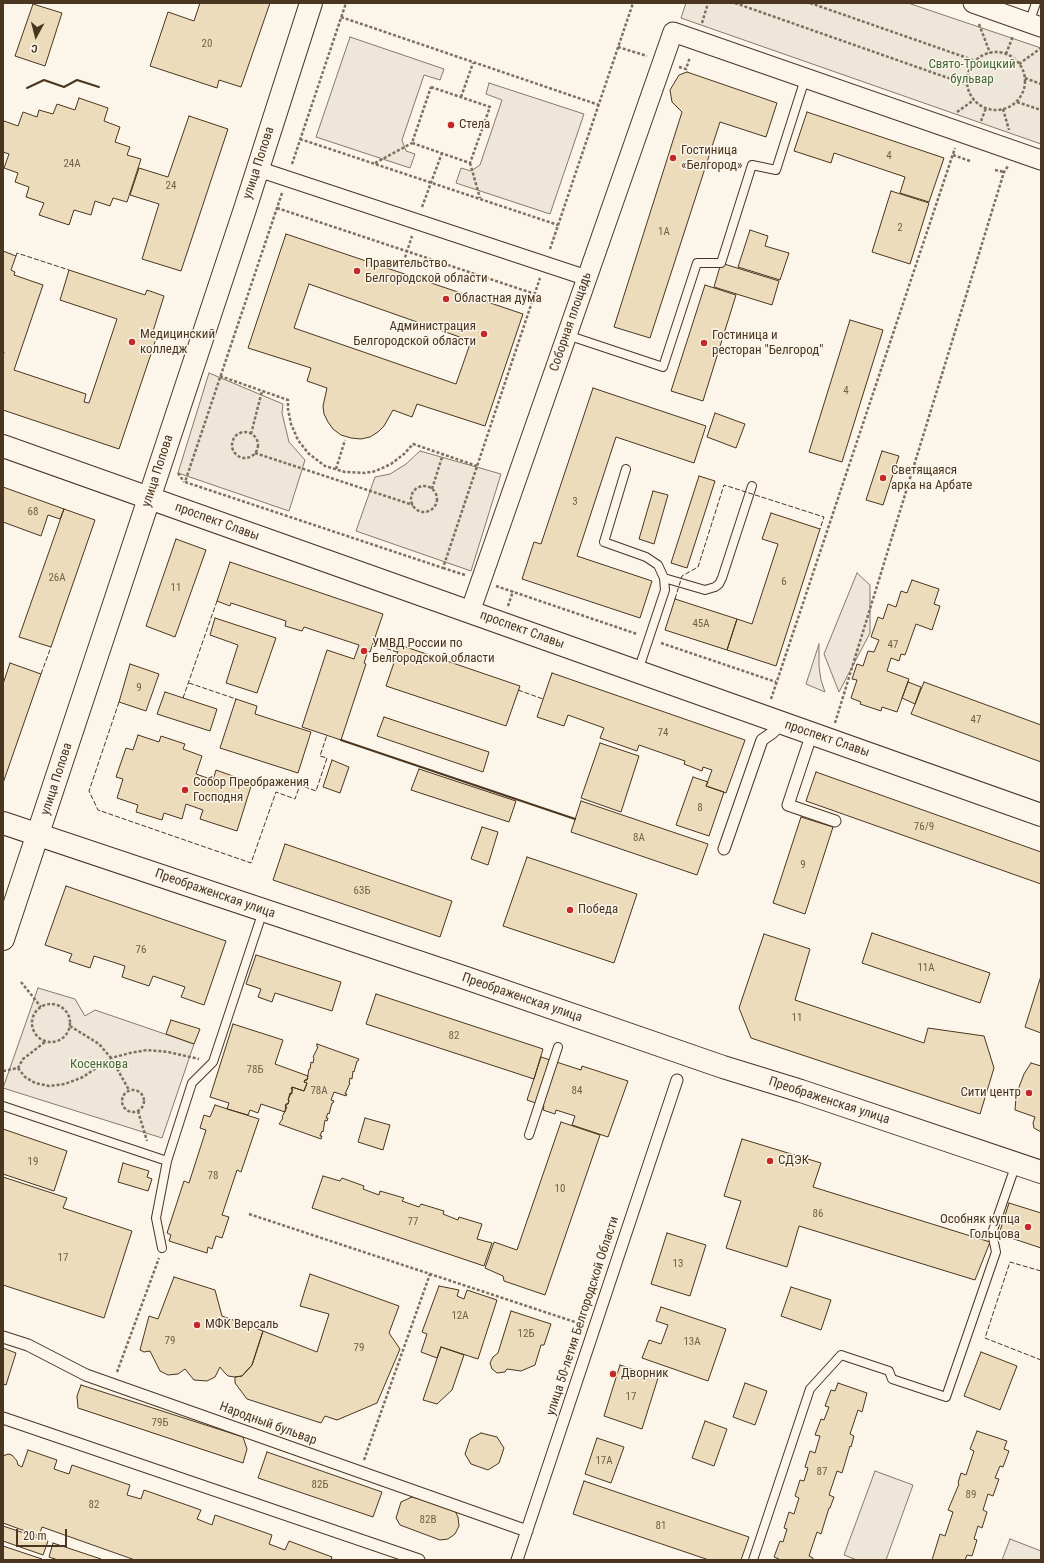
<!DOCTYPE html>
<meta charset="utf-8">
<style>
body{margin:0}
#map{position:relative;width:1044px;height:1563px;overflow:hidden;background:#fbf6e9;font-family:"Roboto Condensed",sans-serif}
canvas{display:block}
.frame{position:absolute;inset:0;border:4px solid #4a3520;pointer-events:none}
.north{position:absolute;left:16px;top:16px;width:40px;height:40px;-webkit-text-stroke:3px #fbf6e9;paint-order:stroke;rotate:187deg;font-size:11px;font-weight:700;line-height:16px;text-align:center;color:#4a3520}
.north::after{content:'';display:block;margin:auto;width:14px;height:18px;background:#4a3520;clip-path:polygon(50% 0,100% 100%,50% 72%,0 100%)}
.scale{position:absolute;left:16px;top:1529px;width:51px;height:18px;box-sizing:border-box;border:2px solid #4a3520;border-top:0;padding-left:5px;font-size:12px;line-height:14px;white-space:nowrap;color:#4a3520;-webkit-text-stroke:3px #fbf6e9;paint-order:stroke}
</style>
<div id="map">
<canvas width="1044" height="1563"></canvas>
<div class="frame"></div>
<div class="north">С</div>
<div class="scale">20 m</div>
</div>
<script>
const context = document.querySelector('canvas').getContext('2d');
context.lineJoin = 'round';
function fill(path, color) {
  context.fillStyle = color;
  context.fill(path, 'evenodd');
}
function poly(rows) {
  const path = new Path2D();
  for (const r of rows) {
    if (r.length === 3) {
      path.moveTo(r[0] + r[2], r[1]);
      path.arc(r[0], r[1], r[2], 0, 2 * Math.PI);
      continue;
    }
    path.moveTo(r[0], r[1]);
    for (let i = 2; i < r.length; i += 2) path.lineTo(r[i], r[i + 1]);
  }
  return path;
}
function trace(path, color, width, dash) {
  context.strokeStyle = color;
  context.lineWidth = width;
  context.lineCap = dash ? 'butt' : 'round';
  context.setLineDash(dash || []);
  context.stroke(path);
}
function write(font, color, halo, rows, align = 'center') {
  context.font = font + ' "Roboto Condensed",sans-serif';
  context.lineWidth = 3;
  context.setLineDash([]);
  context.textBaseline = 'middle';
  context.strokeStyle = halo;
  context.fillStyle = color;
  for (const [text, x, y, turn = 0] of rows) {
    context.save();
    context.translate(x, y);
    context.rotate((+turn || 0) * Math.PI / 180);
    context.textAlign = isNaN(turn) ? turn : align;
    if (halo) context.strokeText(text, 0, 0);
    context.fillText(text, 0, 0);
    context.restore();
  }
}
const green = poly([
 [686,3,908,3,1041,48,1041,144,681,18,686,3],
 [350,37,444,69,440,80,424,75,402,140,406,151,415,154,410,168,316,137,350,37],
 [489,83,584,114,550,214,456,183,461,168,471,171,480,165,502,100,486,94,489,83],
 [209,373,283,404,282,413,289,442,305,460,289,511,178,473,209,373],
 [420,451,501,474,471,571,356,531,375,477,390,474,406,464,420,451],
 [857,573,870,585,870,633,839,692,824,654,857,573],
 [819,644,819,666,821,680,825,692,806,684,819,644],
 [38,988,75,999,85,1016,95,1010,194,1044,162,1138,3,1088,38,988],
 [875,1471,913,1485,886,1560,857,1560,844,1555,875,1471],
 [1010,1539,1041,1551,1041,1560,1002,1560,1010,1539]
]);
fill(green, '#ede6d9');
trace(green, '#887966', 1);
const building = poly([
 [200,3,270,3,241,87,219,80,217,88,150,66,168,12,194,21,200,3],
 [33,4,62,13,45,66,15,56,33,4],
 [687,72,777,103,766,137,720,122,650,338,614,327,682,112,672,102,670,90,679,75,687,72],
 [79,98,108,108,104,121,120,127,115,142,130,147,127,155,141,159,127,202,113,198,110,206,95,201,91,215,74,210,69,225,39,215,44,203,26,197,29,187,15,182,18,173,4,168,9,154,3,152,3,124,4,121,18,126,23,112,37,117,39,110,53,114,57,104,75,110,79,98],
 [807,112,944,158,929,202,900,193,905,177,834,153,831,163,794,151,807,112],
 [189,116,228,129,181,271,142,259,159,204,130,195,139,168,168,177,189,116],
 [891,191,929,203,910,264,872,252,891,191],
 [750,230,768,236,765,246,789,253,780,280,738,267,750,230],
 [286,234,523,314,485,426,417,404,412,417,393,410,384,426,378,432,370,437,361,439,351,438,341,435,333,429,328,422,324,414,323,406,327,388,307,381,311,368,248,348,286,234],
 [309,284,471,341,456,384,294,328,309,284],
 [3,251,16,256,11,270,15,272,14,275,43,285,14,370,86,394,84,402,89,403,117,319,60,300,69,270,145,295,147,290,164,296,153,331,158,333,119,449,3,410,3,356,4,352,3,351,3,251],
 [721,263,779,281,772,305,714,287,721,263],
 [705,285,736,295,703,401,671,391,705,285],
 [850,320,883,330,842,462,809,452,850,320],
 [593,388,706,426,694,463,616,437,577,556,652,581,640,618,522,579,534,542,541,544,593,388],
 [715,413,745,424,736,448,707,437,715,413],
 [882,451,899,456,883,505,866,500,882,451],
 [699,476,715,481,687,568,671,563,699,476],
 [3,487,64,509,60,519,48,515,41,536,3,522,3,487],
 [653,491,668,495,654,544,639,539,653,491],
 [64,509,95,520,51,647,19,637,64,509],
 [771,513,820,529,776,666,727,650,737,619,752,624,778,544,762,539,771,513],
 [176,539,206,550,175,637,146,626,176,539],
 [230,562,383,614,370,652,368,651,364,663,366,664,341,740,302,727,327,650,354,659,359,645,304,627,302,631,285,626,286,621,231,603,230,606,217,601,230,562],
 [912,580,939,589,934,604,940,606,932,630,916,624,905,655,901,654,899,661,891,658,887,671,909,679,897,712,882,707,881,711,860,704,861,702,851,698,857,680,852,679,857,664,863,666,868,651,874,652,879,640,871,637,878,617,883,619,888,604,896,607,901,591,907,593,912,580],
 [675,599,737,619,727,650,665,630,675,599],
 [215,618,276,638,257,693,226,683,238,645,210,635,215,618],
 [400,645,520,686,506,726,386,686,400,645],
 [10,663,41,674,3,783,3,684,10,663],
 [130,664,159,674,146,711,119,702,130,664],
 [552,673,745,740,726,793,706,786,712,770,703,767,702,771,684,764,685,761,639,745,637,751,600,738,604,728,568,715,564,726,537,717,552,673],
 [908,682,921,687,915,704,902,698,908,682],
 [924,682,1041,725,1041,762,911,714,924,682],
 [165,692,217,709,210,731,157,714,165,692],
 [236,699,257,706,255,714,311,732,298,773,220,748,236,699],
 [384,717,489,752,483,772,377,736,384,717],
 [138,735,159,742,161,736,185,744,183,749,202,756,196,774,213,780,216,770,252,783,237,831,200,819,203,810,186,804,182,819,164,813,162,820,136,812,138,805,117,798,123,779,116,777,126,748,133,750,138,735],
 [600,743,639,756,621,812,581,798,600,743],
 [332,760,349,767,340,793,323,787,332,760],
 [419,769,516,801,509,822,411,790,419,769],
 [816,772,1041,852,1041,884,806,801,816,772],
 [693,777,708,782,706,786,724,792,709,836,676,825,693,777],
 [581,801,708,844,697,875,571,832,581,801],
 [801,817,833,827,805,914,773,903,801,817],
 [482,827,498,832,488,865,471,859,482,827],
 [285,844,452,901,440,937,273,880,285,844],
 [527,857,637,894,614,963,503,926,527,857],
 [66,886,226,941,204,1005,181,997,185,987,153,976,149,986,122,977,125,966,94,956,90,968,69,961,72,954,45,945,66,886],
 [872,933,990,973,980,1003,862,963,872,933],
 [764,934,810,949,795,1000,924,1043,928,1028,984,1036,994,1068,980,1114,751,1038,739,1008,764,934],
 [256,955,341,982,332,1011,275,993,272,1002,258,997,261,989,246,984,256,955],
 [1041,976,1041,1033,1025,1027,1041,976],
 [376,994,543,1049,534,1079,366,1024,376,994],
 [171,1020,200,1029,194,1044,166,1034,171,1020],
 [233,1024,283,1040,275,1064,308,1076,307,1080,305,1080,304,1082,307,1083,304,1091,292,1087,291,1089,293,1089,288,1100,289,1100,288,1104,286,1104,285,1112,261,1104,258,1113,250,1110,248,1115,227,1109,229,1103,210,1097,233,1024],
 [317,1044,359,1059,358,1061,357,1061,354,1072,353,1071,352,1079,350,1078,349,1083,350,1083,345,1094,347,1094,346,1096,334,1092,331,1100,334,1101,333,1103,332,1103,329,1114,328,1113,326,1118,328,1118,327,1121,325,1120,323,1132,322,1131,320,1136,322,1136,321,1139,279,1124,283,1118,282,1117,287,1107,285,1106,286,1104,288,1104,289,1100,288,1100,290,1093,292,1094,292,1087,304,1091,307,1083,304,1082,305,1080,307,1080,309,1069,310,1069,311,1062,313,1063,314,1058,313,1057,318,1047,317,1047,317,1044],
 [541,1057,581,1070,582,1066,628,1081,608,1137,572,1125,575,1116,556,1110,555,1114,543,1110,544,1106,527,1100,541,1057],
 [1031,1063,1041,1066,1041,1132,1034,1128,1033,1123,1035,1117,1015,1110,1016,1098,1019,1087,1024,1074,1031,1063],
 [215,1105,259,1119,241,1172,237,1170,222,1215,229,1217,222,1238,216,1236,212,1249,208,1247,207,1253,169,1241,171,1235,167,1233,184,1181,189,1183,206,1130,200,1128,204,1115,210,1117,215,1105],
 [365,1118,390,1125,383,1150,358,1142,365,1118],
 [561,1122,600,1135,545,1295,504,1281,503,1276,485,1268,494,1242,517,1250,561,1122],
 [3,1129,67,1151,54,1191,3,1174,3,1129],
 [742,1139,821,1163,813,1187,990,1242,975,1280,799,1226,787,1267,726,1248,741,1201,724,1196,742,1139],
 [123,1163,149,1171,147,1177,152,1179,148,1191,118,1182,123,1163],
 [323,1176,340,1181,342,1178,364,1186,363,1189,379,1195,380,1191,404,1198,402,1201,419,1207,421,1204,444,1211,443,1214,458,1220,459,1217,482,1224,477,1239,492,1243,484,1266,312,1208,323,1176],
 [3,1177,67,1198,63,1208,132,1231,104,1318,3,1285,3,1177],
 [1009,1203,1041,1213,1041,1248,999,1234,1009,1203],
 [667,1233,706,1245,690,1296,651,1284,667,1233],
 [310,1274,399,1306,389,1333,400,1349,377,1403,337,1420,325,1416,321,1423,247,1399,235,1383,235,1377,242,1376,252,1365,263,1331,317,1352,329,1314,300,1306,310,1274],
 [174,1277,215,1290,222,1316,263,1331,252,1365,242,1376,235,1377,228,1376,224,1372,220,1367,215,1377,207,1381,194,1380,185,1369,178,1374,168,1375,160,1371,150,1351,144,1352,140,1350,149,1316,158,1319,174,1277],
 [439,1286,459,1290,457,1296,464,1299,467,1290,497,1300,478,1359,441,1347,437,1358,421,1352,427,1334,422,1332,439,1286],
 [791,1287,831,1300,821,1330,781,1316,791,1287],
 [661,1307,726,1329,708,1381,642,1358,649,1340,661,1344,668,1325,656,1321,661,1307],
 [511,1311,551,1324,544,1345,541,1345,535,1365,521,1371,507,1369,505,1372,497,1373,492,1369,490,1363,493,1357,498,1353,511,1311],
 [441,1347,464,1355,452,1390,437,1404,423,1400,441,1347],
 [3,1348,16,1353,6,1385,3,1384,3,1348],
 [981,1352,1017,1366,1000,1410,964,1396,981,1352],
 [620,1365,658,1378,642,1429,604,1416,620,1365],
 [745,1383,767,1391,755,1425,733,1417,745,1383],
 [838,1383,867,1393,862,1412,858,1410,850,1434,854,1436,851,1447,850,1446,842,1473,837,1471,829,1495,834,1497,830,1508,829,1508,821,1534,817,1532,809,1556,813,1558,813,1560,778,1560,779,1559,774,1557,780,1541,783,1542,787,1529,784,1528,789,1512,794,1514,799,1498,795,1496,800,1480,804,1481,808,1468,805,1467,810,1451,815,1453,820,1436,815,1435,821,1419,824,1420,829,1407,825,1406,831,1390,835,1391,838,1383],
 [81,1385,243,1437,247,1449,243,1463,78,1408,77,1396,81,1385],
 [705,1421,727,1429,714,1466,692,1458,705,1421],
 [977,1431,1007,1441,1004,1449,1009,1451,1003,1467,1000,1466,995,1478,999,1479,993,1496,988,1494,983,1510,987,1512,982,1528,978,1526,974,1539,977,1540,972,1556,967,1555,965,1560,932,1560,940,1534,945,1536,953,1512,948,1510,959,1484,958,1483,961,1473,966,1475,974,1451,970,1449,977,1431],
 [481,1433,497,1437,504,1448,499,1463,488,1470,471,1464,465,1454,470,1439,481,1433],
 [597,1438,624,1447,611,1483,585,1474,597,1438],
 [28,1450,57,1460,54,1469,69,1474,72,1465,130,1485,127,1495,141,1499,144,1490,201,1510,197,1519,212,1525,215,1515,272,1535,269,1544,285,1550,289,1541,332,1557,331,1560,135,1560,42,1527,39,1536,3,1523,3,1456,8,1454,12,1455,17,1461,18,1465,22,1467,28,1450],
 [267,1452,382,1492,373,1517,258,1478,267,1452],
 [584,1481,749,1537,741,1560,709,1560,573,1514,584,1481],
 [412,1497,454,1509,458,1517,459,1526,455,1534,448,1539,440,1540,400,1525,396,1518,401,1502,412,1497],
 [3,1526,48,1541,43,1555,3,1541,3,1526],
 [53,1543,101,1559,100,1560,58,1560,49,1557,53,1543],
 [3,1546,42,1559,42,1560,3,1560,3,1546]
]);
fill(building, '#ecdcbc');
trace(building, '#4a3520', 1);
const service = poly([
 [1029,23,1036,3],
 [567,335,663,367,697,263,721,263,752,165,776,170,805,79],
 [626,469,604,542,646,557,658,565,664,578,665,590,638,671],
 [664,578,705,590,715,587,719,584,722,578,752,486],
 [3,1106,167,1161,192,1083,213,1062,263,911],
 [529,1135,558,1047],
 [162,1248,156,1218,167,1161],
 [753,1560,810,1389,841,1355,889,1371,892,1379,946,1397,996,1252,992,1233,1016,1164]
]);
const pedestrian = poly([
 [812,733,788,805,835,821],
 [724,849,762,740,772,733,782,723],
 [3,1337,28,1345,86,1375,527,1531],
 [3,1418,419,1560],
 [517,1560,677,1080]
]);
const minor = poly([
 [258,169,587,278]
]);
const tertiary = poly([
 [973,3,1041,27],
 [470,612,673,32,1041,160]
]);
const secondary = poly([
 [3,939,245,209,311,3]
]);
const primary = poly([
 [3,446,1041,815],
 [3,823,463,977,723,1067,801,1091,1041,1172]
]);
trace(service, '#4a3520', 10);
trace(pedestrian, '#4a3520', 13);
trace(minor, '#4a3520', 17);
trace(tertiary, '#4a3520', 21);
trace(secondary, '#4a3520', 24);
trace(primary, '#4a3520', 24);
trace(poly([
 [735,3,968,85],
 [810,3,976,61],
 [341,17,599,105],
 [702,23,708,3],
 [979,24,990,53],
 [618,47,647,56],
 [996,81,29],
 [1006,54,1013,36],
 [1019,64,1041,48],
 [679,67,686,69,690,57],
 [1025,78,1041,84],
 [431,87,490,107,470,163,412,143,431,87],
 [461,97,473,63],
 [1017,102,1041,110],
 [1003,109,1009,130],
 [957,112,974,100],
 [981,121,986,108],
 [300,139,558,225],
 [953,155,970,161],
 [375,163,412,143],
 [470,163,480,198],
 [292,164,346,3],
 [995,170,1004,172],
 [282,193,185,482,443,568,540,278],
 [422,207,442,153],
 [277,208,535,294],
 [550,249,633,3],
 [402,267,412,236],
 [220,376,288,400,288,409,291,424,298,440,308,453,325,466,345,472,365,473,376,471,391,464,404,454,413,444,477,466],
 [245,445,13],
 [251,434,262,391],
 [255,453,413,505],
 [336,469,345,440],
 [178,473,184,482],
 [424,499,13],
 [432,489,443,454],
 [443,568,465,575],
 [496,586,637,634],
 [508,606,513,591],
 [661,643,776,682],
 [771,699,955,148],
 [835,723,1004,172,1008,166],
 [21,982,41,1007],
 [51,1023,19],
 [70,1026,99,1044,111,1058,129,1090],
 [18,1068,25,1077,35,1083,49,1086,65,1084,83,1077,111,1058,130,1053,147,1050,168,1052,199,1059],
 [3,1071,18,1068,23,1059,45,1042],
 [133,1101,11],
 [138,1111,147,1141],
 [249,1214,581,1324],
 [117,1372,159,1258],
 [364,1460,430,1274]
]), '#7f6f5c', 2.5, [3, 2]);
trace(service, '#fbf6e9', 8);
trace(pedestrian, '#fbf6e9', 11);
trace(minor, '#fbf6e9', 15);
trace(tertiary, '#fbf6e9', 19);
trace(secondary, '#fbf6e9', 22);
trace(primary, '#fbf6e9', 22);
trace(poly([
 [16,256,17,253,69,270],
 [675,599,682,576,698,567,724,485,824,517,820,529],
 [373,644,397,652],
 [41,674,51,647],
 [189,683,236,699],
 [518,690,543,699],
 [183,698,217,601],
 [119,702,89,791,98,810,251,863,276,792,295,799,300,785,316,791,327,758,320,756,327,735],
 [1041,1271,1010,1262,985,1338,1041,1360]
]), '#4a3520', 1, [5, 2]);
trace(poly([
 [27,88,44,80,64,87,77,80,99,87],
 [341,740,575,819]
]), '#4a3520', 2);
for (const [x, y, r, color] of [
 [451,125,4,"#c62828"],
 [673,158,4,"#c62828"],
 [357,271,4,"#c62828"],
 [446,299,4,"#c62828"],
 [484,334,4,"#c62828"],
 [132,342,4,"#c62828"],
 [704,343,4,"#c62828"],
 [883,478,4,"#c62828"],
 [364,651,4,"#c62828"],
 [185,790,4,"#c62828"],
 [570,910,4,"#c62828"],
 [1029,1093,4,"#c62828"],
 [770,1161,4,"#c62828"],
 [1028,1227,4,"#c62828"],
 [197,1325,4,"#c62828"],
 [613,1374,4,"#c62828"]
]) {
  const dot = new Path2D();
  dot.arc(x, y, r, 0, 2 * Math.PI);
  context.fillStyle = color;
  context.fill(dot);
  trace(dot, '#fbf6e9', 1.5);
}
write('11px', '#725f47', null, [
 ["20",207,44],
 ["4",889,156],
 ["24А",72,164],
 ["24",171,186],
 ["2",900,228],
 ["1А",664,232],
 ["4",846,391],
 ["3",575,502],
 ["68",33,512],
 ["26А",57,578],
 ["6",784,582],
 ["11",176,588],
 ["45А",701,624],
 ["47",893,645],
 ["9",139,688],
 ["47",976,720],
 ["74",663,733],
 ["8",700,808],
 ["76/9",924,827],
 ["8А",639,838],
 ["9",803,865],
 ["63Б",362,891],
 ["76",141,950],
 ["11А",926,968],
 ["11",797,1018],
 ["82",454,1036],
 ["78Б",255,1070],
 ["78А",319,1091],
 ["84",577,1091],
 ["19",33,1162],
 ["78",213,1176],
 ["10",560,1189],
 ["86",818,1214],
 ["77",413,1222],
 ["17",63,1258],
 ["13",678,1264],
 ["12А",460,1316],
 ["12Б",526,1334],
 ["79",170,1341],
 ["13А",692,1342],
 ["79",359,1348],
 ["17",631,1397],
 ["79Б",160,1423],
 ["17А",604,1461],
 ["87",822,1472],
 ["82Б",320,1485],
 ["89",971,1495],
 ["82",94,1505],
 ["82В",428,1520],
 ["81",661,1526]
]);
write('13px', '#436837', '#fbf6e9', [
 ["Свято-Троицкий",972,65],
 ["бульвар",972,80],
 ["Косенкова",99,1065]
]);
write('13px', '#4a3520', '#fbf6e9', [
 ["Стела",459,125],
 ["Гостиница",681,151],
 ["«Белгород»",681,166],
 ["Правительство",365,264],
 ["Белгородской области",365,279],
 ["Областная дума",454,299],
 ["Администрация",476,327,"right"],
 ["Белгородской области",476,342,"right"],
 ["Медицинский",140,335],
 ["колледж",140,350],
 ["Гостиница и",712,336],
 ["ресторан \"Белгород\"",712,351],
 ["Светящаяся",891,471],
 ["арка на Арбате",891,486],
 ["УМВД России по",372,644],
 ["Белгородской области",372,659],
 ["Собор Преображения",193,783],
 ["Господня",193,798],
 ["Победа",578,910],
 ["Сити центр",1021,1093,"right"],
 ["СДЭК",778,1161],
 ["Особняк купца",1020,1220,"right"],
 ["Гольцова",1020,1235,"right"],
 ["МФК Версаль",205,1325],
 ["Дворник",621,1374]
], 'left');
write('13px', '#4a3520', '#fbf6e9', [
 ["улица Попова",259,163,-72],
 ["Соборная площадь",571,322,-71],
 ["улица Попова",158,471,-72],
 ["проспект Славы",217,522,20],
 ["проспект Славы",522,630,20],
 ["проспект Славы",827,739,19],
 ["улица Попова",57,779,-72],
 ["Преображенская улица",215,894,19],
 ["Преображенская улица",522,998,19],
 ["Преображенская улица",829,1101,18],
 ["улица 50-летия Белгородской Области",583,1316,-72],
 ["Народный бульвар",268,1424,20]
]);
</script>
